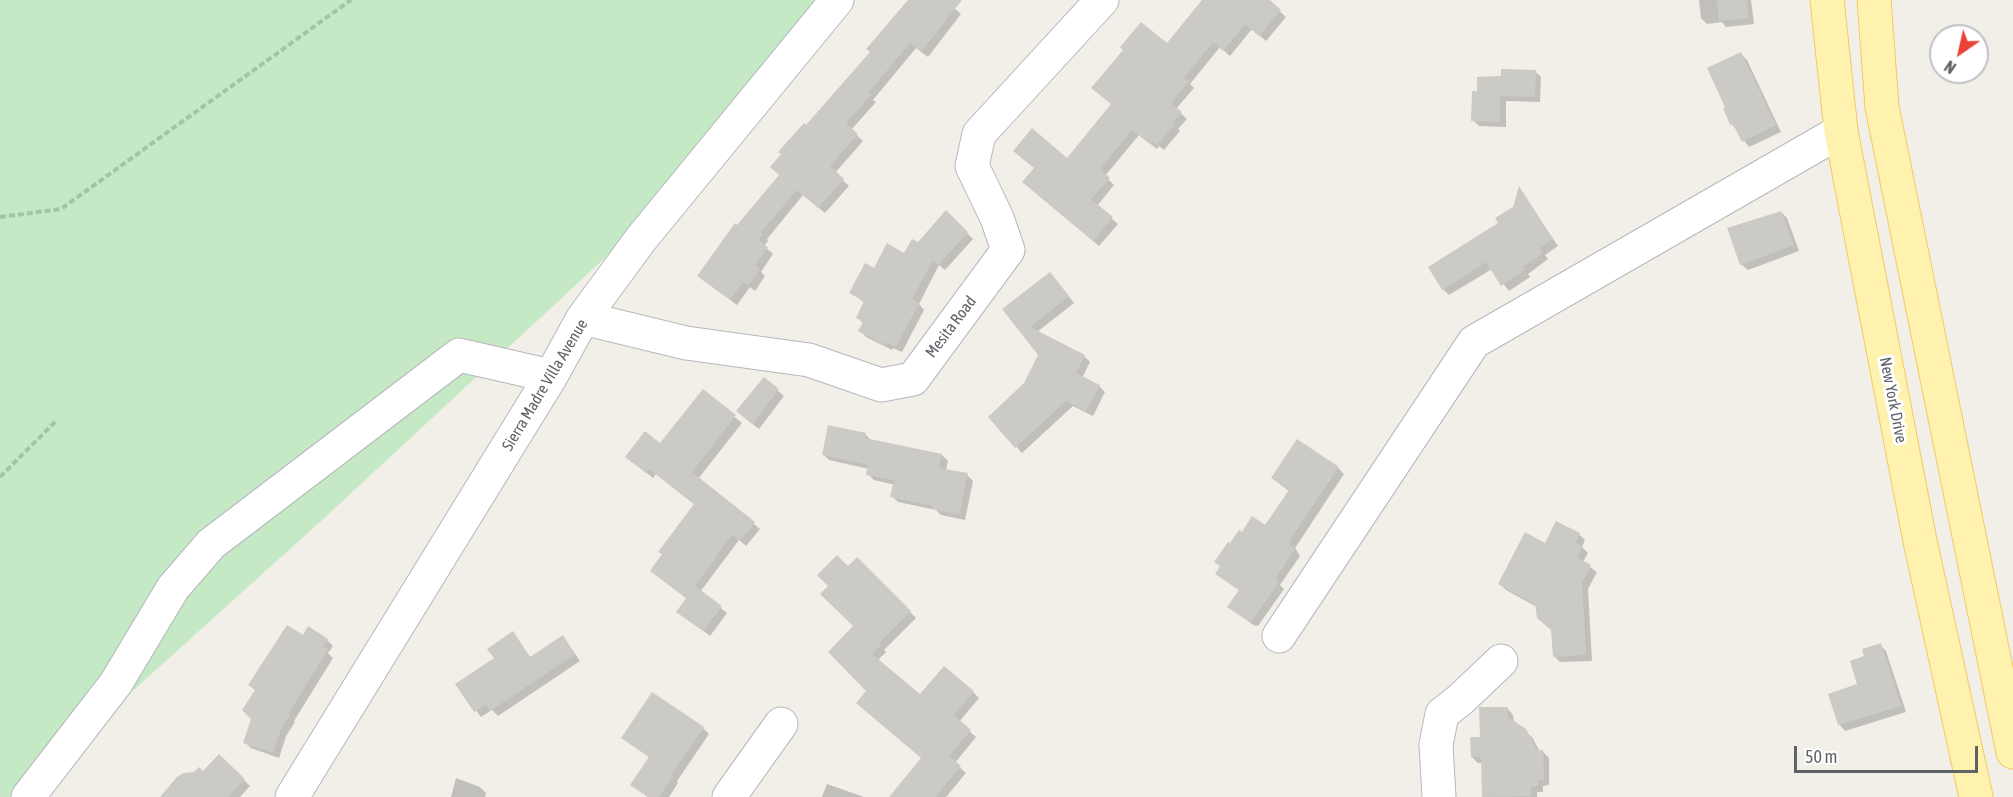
<!DOCTYPE html>
<style>
body{margin:0}
#map{position:relative;width:2013px;height:797px;overflow:hidden;background:#f1efe8;font-family:"Asap Condensed",sans-serif}
canvas{display:block}
.north{position:absolute;left:1929px;top:24px;width:60px;height:60px;box-sizing:border-box;background:#fff;border:2px solid #bfc1c3;border-radius:50%;rotate:214deg;font-size:16px;font-weight:700;line-height:24px;text-align:center;color:#5f6368}
.north::after{content:'';display:block;margin:auto;width:21px;height:27px;background:#ea4335;clip-path:polygon(50% 0,100% 100%,50% 72%,0 100%)}
.scale{position:absolute;left:1794px;top:746px;width:184px;height:27px;box-sizing:border-box;border:3px solid #5f6368;border-top:0;padding-left:8px;font-size:18px;line-height:21px;white-space:nowrap;color:#5f6368;-webkit-text-stroke:4px #fff;paint-order:stroke}
</style>
<div id="map">
<canvas width="2013" height="797"></canvas>
<div class="north">N</div>
<div class="scale">50 m</div>
</div>
<script>
const context = document.querySelector('canvas').getContext('2d');
context.lineJoin = 'round';
function fill(path, color) {
  context.fillStyle = color;
  context.fill(path, 'evenodd');
}
function poly(rows) {
  const path = new Path2D();
  for (const r of rows) {
    path.moveTo(r[0], r[1]);
    for (let i = 2; i < r.length; i += 2) path.lineTo(r[i], r[i + 1]);
  }
  return path;
}
function trace(path, color, width, dash) {
  context.strokeStyle = color;
  context.lineWidth = width;
  context.lineCap = dash ? 'butt' : 'round';
  context.setLineDash(dash || []);
  context.stroke(path);
}
function write(font, color, halo, rows, align = 'center') {
  context.font = font + ' "Asap Condensed",sans-serif';
  context.lineWidth = 6;
  context.setLineDash([]);
  context.textBaseline = 'middle';
  context.strokeStyle = halo;
  context.fillStyle = color;
  for (const [text, x, y, turn = 0] of rows) {
    context.save();
    context.translate(x, y);
    context.rotate((+turn || 0) * Math.PI / 180);
    context.textAlign = isNaN(turn) ? turn : align;
    if (halo) context.strokeText(text, 0, 0);
    context.fillText(text, 0, 0);
    context.restore();
  }
}
fill(poly([
 [0,0,827,0,620,244,321,521,15,797,0,797]
]), '#c5e8c5');
fill(poly([
 [910,0,945,0,961,14,928,57,916,48,873,100,876,102,851,130,863,141,835,173,849,186,825,213,803,195,767,239,768,241,764,246,773,254,761,272,765,276,755,291,750,287,737,305,699,276,781,175,806,127,872,52],
 [1204,0,1267,0,1286,17,1266,41,1252,29,1230,56,1220,47,1190,84,1194,88,1176,109,1187,119,1178,129,1180,131,1164,150,1159,146,1157,149,1139,135,1105,176,1114,185,1097,206,1118,224,1099,246,1030,188,1067,160],
 [1699,0,1751,0,1754,24,1726,27,1722,22,1707,24,1701,18],
 [1741,54,1747,60,1781,132,1749,147,1732,124],
 [1535,71,1541,77,1540,102,1506,101,1506,127,1479,126,1473,120,1478,93,1502,77],
 [1519,189,1558,246,1545,255,1548,259,1528,274,1530,277,1509,291,1492,269,1449,295,1443,289,1515,208],
 [1781,212,1787,218,1799,251,1748,270,1741,264],
 [946,213,973,239,945,270,939,265,919,304,924,310,902,352,893,348,892,350,866,337,860,330,864,324,857,317,865,303,851,293,874,270,905,255,918,244],
 [1056,280,1074,303,1037,332,1084,356,1090,362,1082,378,1099,386,1105,392,1093,416,1073,406,1022,453,990,417,1025,384,1040,355,1004,309],
 [764,379,784,396,759,429,744,417],
 [703,391,742,423,698,479,760,529,746,546,739,540,700,592,727,613,710,636,678,612,687,599,652,571,695,505,656,474,653,478,633,462,660,445],
 [865,434,872,441,942,455,948,461,946,470,967,475,973,481,965,520,941,515,936,510,898,502,892,496,895,485,874,480,868,474,869,469,829,460,823,454],
 [1338,468,1344,474,1295,548,1300,556,1280,585,1284,589,1258,626,1256,625,1255,626,1229,607,1240,591,1217,573,1221,567,1216,562,1242,534,1266,527,1290,492,1272,478],
 [1579,534,1585,540,1582,547,1588,553,1583,562,1597,572,1588,589,1592,661,1560,662,1554,656,1553,631,1537,607,1506,590,1500,584,1546,545],
 [857,559,916,618,884,650,886,652,877,661,920,696,973,692,979,698,959,722,976,737,955,763,966,773,946,797,903,797,923,759,868,690,855,627,848,568],
 [513,633,531,658,563,637,580,661,498,716,492,710,481,717,457,685,496,659],
 [303,637,327,640,333,646,328,653,333,658,294,721,295,722,286,736,279,758,251,748,245,742,253,719,256,691,250,685],
 [1880,645,1886,651,1906,712,1845,731,1839,724,1859,685,1866,657],
 [1507,708,1513,715,1514,723,1532,737,1540,752,1543,752,1549,758,1549,785,1543,786,1543,792,1537,792,1537,797,1483,797,1483,763,1478,763,1472,757,1482,738],
 [703,728,709,734,677,781,678,783,669,797,648,797,632,784,650,758,623,738],
 [219,756,250,786,240,797,169,797,203,773],
 [456,778,480,787,486,793,485,797,451,797],
 [827,784,864,797,822,797]
]), '#0003');
fill(poly([
 [908,0,962,0,921,52,910,43,868,93,871,95,846,123,858,134,830,166,844,179,818,208,797,190,761,232,763,234,758,240,768,247,755,265,760,269,748,286,743,282,730,300,697,276,735,223,737,225,779,175,770,167,781,154,778,152,804,123,806,125,870,52,866,49],
 [1202,0,1270,0,1281,10,1259,36,1245,24,1223,51,1213,42,1184,78,1189,81,1171,103,1182,112,1173,122,1175,124,1157,145,1153,141,1150,144,1132,130,1100,169,1110,178,1091,199,1113,217,1093,241,1022,182,1034,168,1013,151,1032,128,1067,158,1111,104,1091,88,1123,50,1120,47,1141,22,1167,43],
 [1717,0,1747,0,1749,18,1719,21],
 [1741,52,1776,125,1742,142,1733,124,1730,125,1723,108,1725,107,1707,68],
 [1501,69,1536,70,1535,97,1500,96,1500,122,1471,121,1472,91,1477,91,1477,77,1501,76],
 [1519,186,1553,239,1540,248,1543,253,1523,267,1525,270,1501,286,1486,262,1442,290,1428,267,1498,223,1495,218,1513,207],
 [946,210,968,232,938,265,933,260,912,299,919,303,896,347,887,343,885,345,858,331,863,322,856,318,864,301,849,293,865,263,874,268,887,243,904,253,912,239,918,242],
 [1781,211,1794,245,1740,265,1727,228],
 [1050,272,1069,296,1030,327,1085,355,1076,373,1100,385,1086,411,1066,401,1015,448,988,417,1024,383,1038,355,1002,309],
 [764,377,779,389,752,424,736,411],
 [703,389,736,415,692,472,755,522,740,541,732,535,686,598,650,571,662,554,658,552,694,504,649,469,646,473,625,457,645,431,660,443],
 [828,425,866,433,865,438,942,454,939,468,968,473,959,515,933,509,933,506,890,497,894,480,866,475,868,465,822,455],
 [1297,439,1339,467,1289,541,1291,542,1289,544,1295,549,1275,579,1279,582,1252,621,1249,620,1248,621,1227,607,1239,590,1215,574,1220,566,1214,562,1228,542,1230,543,1239,530,1242,532,1252,516,1265,525,1289,490,1271,478],
 [1556,521,1580,533,1576,542,1582,546,1577,557,1591,565,1582,583,1586,655,1553,657,1551,630,1537,618,1535,604,1498,584,1525,532,1545,543],
 [837,555,848,566,857,557,911,611,879,643,881,645,872,654,920,694,944,666,974,691,954,715,971,730,949,756,961,766,935,797,889,797,921,758,856,703,866,691,828,652,853,626,820,594,828,586,817,575],
 [695,586,722,606,703,631,676,612],
 [287,625,303,635,308,626,328,639,323,647,328,650,288,714,290,715,281,729,273,753,243,743,251,719,242,710,255,690,248,685],
 [513,631,530,657,563,635,575,654,490,711,486,705,474,712,455,684,494,658,487,649],
 [1881,643,1901,706,1838,725,1828,694,1857,684,1850,661,1864,656,1862,649],
 [652,692,704,727,671,775,673,776,659,797,648,797,630,785,649,757,621,738],
 [1479,707,1508,707,1508,717,1526,729,1537,750,1543,750,1544,780,1538,780,1538,786,1531,787,1531,796,1482,797,1481,757,1471,757,1470,737,1480,737],
 [219,754,245,779,228,797,160,797,177,777,183,773,194,772,199,767,203,771]
]), '#cccac5');
const minor = poly([
 [583,318,686,343,809,360,881,385,913,379,1008,250,997,218,972,166,979,134,1102,0],
 [1279,636,1474,342,1841,131],
 [28,797,116,683,173,588,211,544,459,355,551,376],
 [292,797,551,376,583,318,641,239,837,0],
 [729,797,781,724],
 [1439,797,1436,745,1442,714,1461,699,1501,661]
]);
const major = poly([
 [1827,0,1841,131,1920,541,1976,797],
 [1874,0,1882,107,2013,752]
]);
trace(minor, '#b5b8bc', 35);
trace(major, '#f2c960', 35);
trace(poly([
 [0,217,61,209,351,0],
 [0,477,56,421]
]), '#9cc7a9', 4, [6, 3]);
trace(minor, '#fff', 33);
trace(major, '#fff2af', 33);
write('16px', '#5f6368', '#fff', [
 ["Mesita Road",951,327,-53],
 ["Sierra Madre Villa Avenue",545,385,-59],
 ["New York Drive",1893,400,79]
]);
</script>
